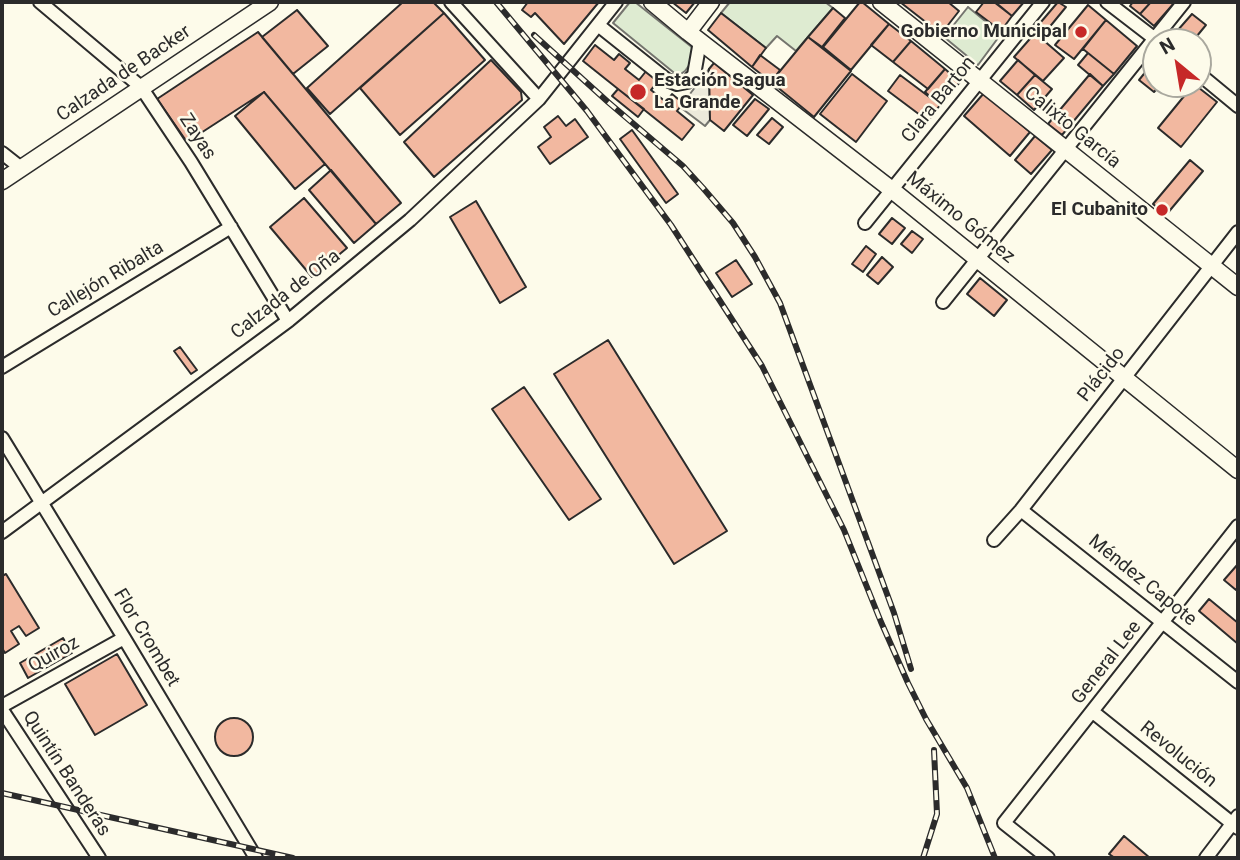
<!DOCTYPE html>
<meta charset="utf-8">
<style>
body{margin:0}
#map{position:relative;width:1240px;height:860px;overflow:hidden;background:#fdfbea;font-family:Roboto,sans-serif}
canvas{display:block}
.frame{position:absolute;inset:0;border:4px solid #2b2b2b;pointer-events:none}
.north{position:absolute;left:1142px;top:28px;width:70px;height:70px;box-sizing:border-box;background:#fdfbea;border:2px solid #a9a89e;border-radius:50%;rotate:330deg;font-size:19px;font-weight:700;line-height:28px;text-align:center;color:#2b2b2b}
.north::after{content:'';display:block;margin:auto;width:24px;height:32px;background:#c62828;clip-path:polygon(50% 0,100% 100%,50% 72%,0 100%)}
</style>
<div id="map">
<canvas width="1240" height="860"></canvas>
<div class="frame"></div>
<div class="north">N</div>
</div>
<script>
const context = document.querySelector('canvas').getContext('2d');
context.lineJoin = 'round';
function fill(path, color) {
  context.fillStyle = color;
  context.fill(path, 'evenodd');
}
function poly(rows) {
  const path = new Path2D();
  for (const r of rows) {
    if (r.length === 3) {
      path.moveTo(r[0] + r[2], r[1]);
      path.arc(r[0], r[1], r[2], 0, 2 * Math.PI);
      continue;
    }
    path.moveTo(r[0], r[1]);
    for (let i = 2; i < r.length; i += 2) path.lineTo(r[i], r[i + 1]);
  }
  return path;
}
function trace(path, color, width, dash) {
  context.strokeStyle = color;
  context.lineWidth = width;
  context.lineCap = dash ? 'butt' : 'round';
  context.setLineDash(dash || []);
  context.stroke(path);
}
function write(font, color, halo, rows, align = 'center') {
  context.font = font + ' Roboto,sans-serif';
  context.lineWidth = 5;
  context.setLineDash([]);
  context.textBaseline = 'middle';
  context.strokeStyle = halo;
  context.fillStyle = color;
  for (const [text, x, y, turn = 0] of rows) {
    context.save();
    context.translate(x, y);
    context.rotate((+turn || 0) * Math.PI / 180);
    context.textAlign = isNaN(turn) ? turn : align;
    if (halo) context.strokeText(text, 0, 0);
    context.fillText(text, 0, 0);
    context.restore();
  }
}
const green = poly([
 [630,2,635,2,693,48,693,60,685,71,678,76,613,23,630,2],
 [730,2,825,2,833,8,796,51,777,36,766,48,721,13,730,2],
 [968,7,1001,34,978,65,944,37,968,7]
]);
fill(green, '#deebd1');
trace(green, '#74746e', 2);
const parking = poly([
 [709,69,710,120,705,126,680,107,709,69]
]);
fill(parking, '#eceadb');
trace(parking, '#74746e', 2);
const building = poly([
 [403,2,433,2,444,13,330,114,307,88,403,2],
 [528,2,599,2,564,44,535,13,531,17,522,10,528,2],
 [672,2,695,2,686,13,672,2],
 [860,2,862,2,889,24,851,70,823,47,860,2],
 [900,2,948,2,959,11,941,34,900,2],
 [984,2,994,2,1012,16,1001,31,976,12,984,2],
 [995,2,1024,2,1012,16,995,2],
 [1058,2,1066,7,1043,35,1035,29,1058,2],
 [1133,2,1151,2,1140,14,1130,6,1133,2],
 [1151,2,1175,2,1154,26,1140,14,1151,2],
 [1088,5,1106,20,1074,59,1055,45,1088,5],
 [833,8,845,18,822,47,808,37,833,8],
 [297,10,328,46,293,74,262,37,297,10],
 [444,13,485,60,400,135,360,88,444,13],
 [721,13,766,48,752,67,708,30,721,13],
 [1192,14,1206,25,1192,42,1173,42,1170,39,1192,14],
 [1106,20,1137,46,1114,74,1083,49,1106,20],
 [889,24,911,41,893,62,871,45,889,24],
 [258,32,401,203,376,224,264,92,187,142,157,99,258,32],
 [1035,33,1064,58,1043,81,1014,57,1035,33],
 [808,37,851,71,814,117,771,82,808,37],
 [911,41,945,69,928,89,893,62,911,41],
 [595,45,614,60,619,54,630,63,625,69,639,80,647,70,660,79,651,90,666,102,672,94,683,103,677,111,694,125,682,140,583,61,595,45],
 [1088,53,1114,74,1103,86,1078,65,1088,53],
 [760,55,780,70,771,82,752,67,760,55],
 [1156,59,1156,84,1161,84,1154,92,1139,80,1156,59],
 [491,60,521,92,522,100,434,177,404,142,491,60],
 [1018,60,1035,75,1017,95,1000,81,1018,60],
 [714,63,753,95,724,131,710,120,709,69,714,63],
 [945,69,960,82,940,105,925,92,945,69],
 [852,74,887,101,856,142,820,114,852,74],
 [1090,74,1103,86,1062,135,1048,124,1090,74],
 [900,75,940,105,928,121,888,91,900,75],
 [1035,75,1052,89,1034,110,1017,95,1035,75],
 [1194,84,1217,102,1181,147,1158,128,1194,84],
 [618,89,644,109,638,117,612,96,618,89],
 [264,92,325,164,295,189,235,116,264,92],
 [984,93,1030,132,1010,156,964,116,984,93],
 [755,99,769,109,747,136,733,125,755,99],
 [558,116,566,126,575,119,588,137,550,164,538,147,551,137,544,127,558,116],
 [772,118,783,127,769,144,757,135,772,118],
 [632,130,678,194,666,203,620,139,632,130],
 [1035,136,1052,150,1031,174,1015,160,1035,136],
 [1190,160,1203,171,1166,215,1153,204,1190,160],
 [331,170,376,224,354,243,309,190,331,170],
 [304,198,347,248,312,277,270,227,304,198],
 [476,201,526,287,500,303,450,217,476,201],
 [892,218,905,228,892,244,879,234,892,218],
 [912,231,923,239,912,253,901,244,912,231],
 [866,246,876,254,863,272,852,264,866,246],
 [882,257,893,267,878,284,867,275,882,257],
 [736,260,752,284,732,297,716,273,736,260],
 [980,278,1007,300,994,316,967,294,980,278],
 [608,340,727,531,674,564,554,374,608,340],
 [180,347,197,370,191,374,174,351,180,347],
 [524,387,601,499,569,520,492,409,524,387],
 [1238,564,1238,587,1236,590,1224,580,1238,564],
 [6,574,39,628,26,636,19,626,11,631,19,644,5,653,2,648,2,576,6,574],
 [1209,599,1238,623,1238,644,1199,611,1209,599],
 [63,638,72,653,28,678,20,663,63,638],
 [117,654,147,705,95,735,65,684,117,654],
 [234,737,19],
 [1124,836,1150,858,1115,858,1109,854,1124,836]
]);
fill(building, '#f2b8a0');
trace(building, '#2b2b2b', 2);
const minor = poly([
 [40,2,141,87,191,162,288,321],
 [451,2,539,99],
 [1107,2,1159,42],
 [598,25,667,80,677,84,687,82,694,75,700,41],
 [1198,73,1238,106],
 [2,153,21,168],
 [865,223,1043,2],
 [943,302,1184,2],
 [2,367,231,227],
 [2,438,124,638,256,858],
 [1021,510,1238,682],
 [2,532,288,321,410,220,539,99,616,2],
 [994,540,1021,510,1238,232],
 [2,706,124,638],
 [2,710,99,858],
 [1093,712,1238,828],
 [1048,858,1004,823,1238,526],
 [1206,858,1238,816]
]);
const major = poly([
 [652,2,688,32,892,190,1238,470],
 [881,2,1238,287],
 [688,32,711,2],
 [2,181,270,2]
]);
trace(minor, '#2b2b2b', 16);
trace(major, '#2b2b2b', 19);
trace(minor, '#fdfbea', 12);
trace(major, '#fdfbea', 16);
const rail = poly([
 [496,2,587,111,671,225,762,366,844,530,881,622,908,683,926,719,967,788,995,858],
 [534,35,608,102,683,166,703,188,733,223,755,257,780,303,894,613,911,669],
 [2,793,293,858],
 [923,858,937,814,934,750]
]);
trace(rail, '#2b2b2b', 6);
trace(rail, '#fdfbea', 3.5, [10]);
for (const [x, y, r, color] of [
 [1081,32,7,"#c62828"],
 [638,92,9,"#c62828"],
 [1162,210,7,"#c62828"]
]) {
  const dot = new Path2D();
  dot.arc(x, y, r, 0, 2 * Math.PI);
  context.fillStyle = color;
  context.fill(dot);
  trace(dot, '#fdfbea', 2.5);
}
write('bold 19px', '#2b2b2b', '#fdfbea', [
 ["Gobierno Municipal",1067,32],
 ["Estación Sagua",654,81,"left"],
 ["La Grande",654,103,"left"],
 ["El Cubanito",1148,210]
], 'right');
write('19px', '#2b2b2b', '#fdfbea', [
 ["Calzada de Backer",124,74,-34],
 ["Clara Barton",939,100,-51],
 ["Calixto García",1072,128,39],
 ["Zayas",197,137,57],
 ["Máximo Gómez",960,218,39],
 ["Callejón Ribalta",106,280,-31],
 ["Calzada de Oña",286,295,-38],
 ["Plácido",1102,375,-52],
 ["Méndez Capote",1142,581,39],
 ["Flor Crombet",146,638,59],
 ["Quiroz",54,655,-29],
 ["General Lee",1107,663,-52],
 ["Revolución",1178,755,39],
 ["Quintín Banderas",66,774,57]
]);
</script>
